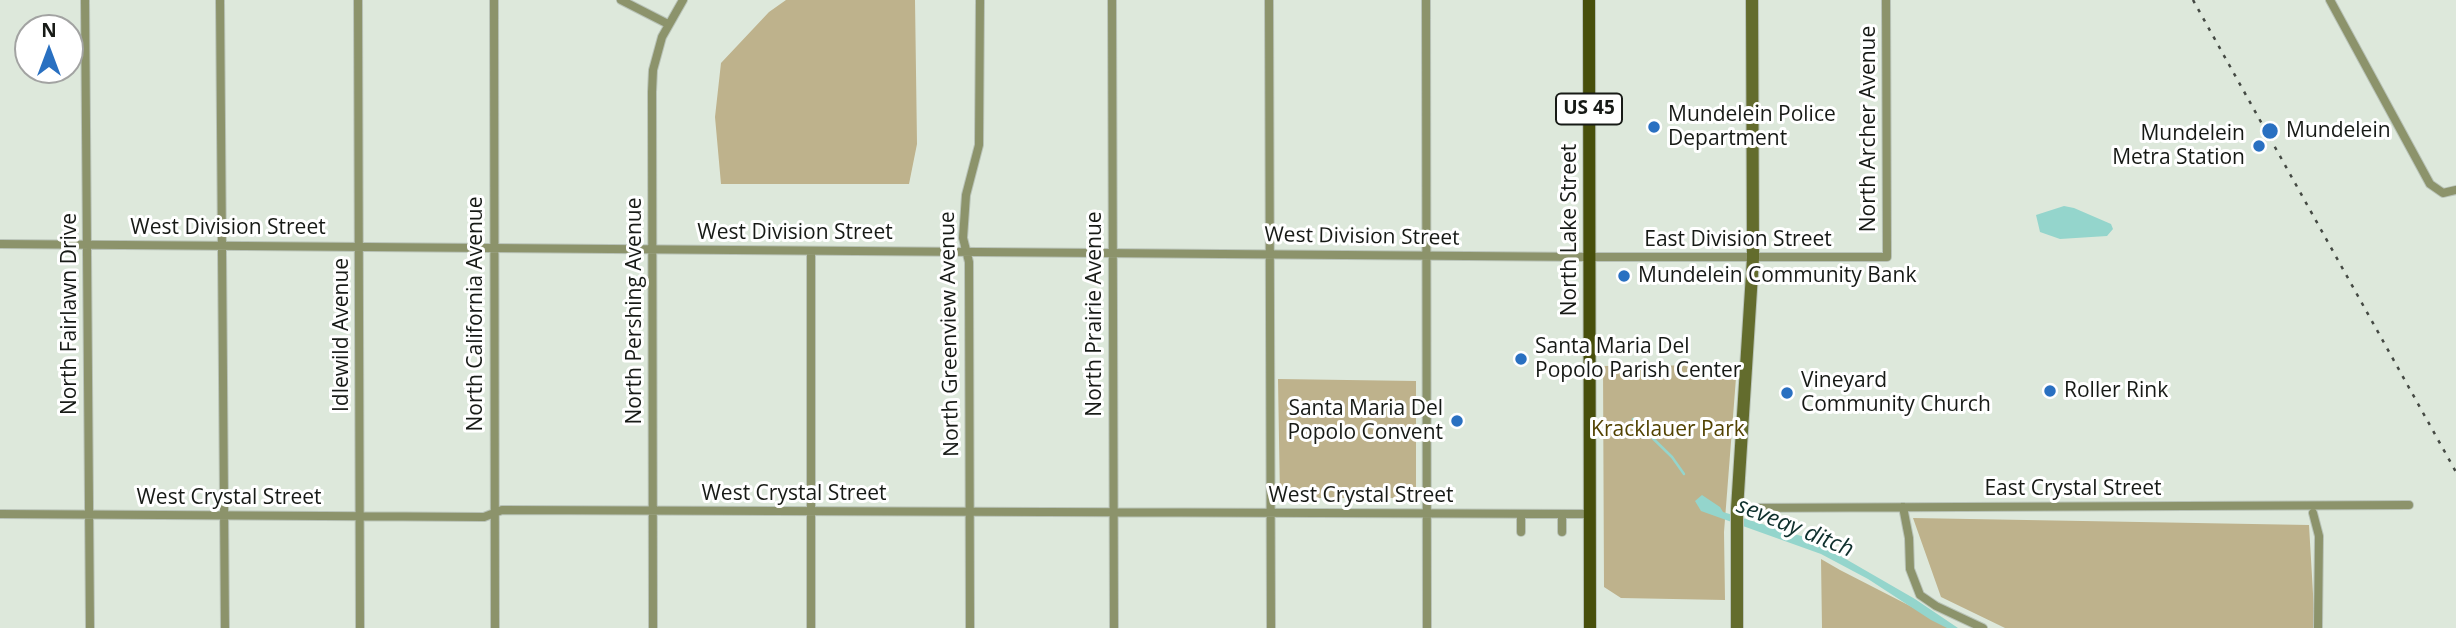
<!DOCTYPE html>
<style>
body{margin:0}
#map{position:relative;width:2456px;height:628px;overflow:hidden;background:#dde8db;font-family:"Open Sans",sans-serif}
canvas{display:block}
.north{position:absolute;left:14px;top:14px;width:70px;height:70px;box-sizing:border-box;background:#fff;border:2px solid #a2a3a2;border-radius:50%;rotate:0deg;font-size:19px;font-weight:700;line-height:28px;text-align:center;color:#171a16}
.north::after{content:'';display:block;margin:auto;width:24px;height:32px;background:#2970c1;clip-path:polygon(50% 0,100% 100%,50% 72%,0 100%)}
</style>
<div id="map">
<canvas width="2456" height="628"></canvas>
<div class="north">N</div>
</div>
<script>
const context = document.querySelector('canvas').getContext('2d');
context.lineJoin = 'round';
function fill(path, color) {
  context.fillStyle = color;
  context.fill(path, 'evenodd');
}
function poly(rows) {
  const path = new Path2D();
  for (const r of rows) {
    path.moveTo(r[0], r[1]);
    for (let i = 2; i < r.length; i += 2) path.lineTo(r[i], r[i + 1]);
  }
  return path;
}
function trace(path, color, width, dash) {
  context.strokeStyle = color;
  context.lineWidth = width;
  context.lineCap = dash ? 'butt' : 'round';
  context.setLineDash(dash || []);
  context.stroke(path);
}
function write(font, color, halo, rows, align = 'center') {
  context.font = font + ' "Open Sans",sans-serif';
  context.lineWidth = 6;
  context.setLineDash([]);
  context.textBaseline = 'middle';
  context.strokeStyle = halo;
  context.fillStyle = color;
  for (const [text, x, y, turn = 0] of rows) {
    context.save();
    context.translate(x, y);
    context.rotate((+turn || 0) * Math.PI / 180);
    context.textAlign = isNaN(turn) ? turn : align;
    if (halo) context.strokeText(text, 0, 0);
    context.fillText(text, 0, 0);
    context.restore();
  }
}
fill(poly([
 [786,0,915,0,917,144,909,184,721,184,715,117,721,63,769,12],
 [1737,365,1724,532,1725,600,1621,598,1604,587,1603,366],
 [1278,379,1416,381,1416,498,1280,498],
 [1913,518,2309,525,2315,628,2005,628,1941,597],
 [1821,559,1840,570,1953,628,1822,628]
]), '#beb28c');
fill(poly([
 [2064,206,2074,208,2111,224,2113,229,2107,236,2060,239,2040,232,2036,215],
 [1702,495,1720,507,1723,512,1811,539,1915,599,1958,628,1947,628,1931,620,1868,579,1821,554,1701,511,1695,501]
]), '#94d5cc');
trace(poly([
 [1633,419,1672,457,1684,474]
]), '#94d5cc', 2.5);
const street = poly([
 [85,0,90,628],
 [220,0,225,628],
 [358,0,360,628],
 [494,0,495,628],
 [621,0,668,24],
 [1112,0,1114,628],
 [1269,0,1271,628],
 [1426,0,1427,628],
 [2330,0,2430,184,2443,193,2456,190],
 [0,244,1589,257,1887,257,1886,0],
 [811,251,811,628],
 [1903,507,1909,538,1910,569,1920,595,1936,606,1983,628],
 [1737,508,2409,505],
 [2313,513,2319,536,2318,628],
 [0,514,484,517,502,510,1590,514],
 [1562,514,1562,532],
 [1521,532,1521,514],
 [653,628,652,92,653,70,662,37,683,0],
 [970,628,969,262,963,238,966,195,979,145,980,0]
]);
const secondary = poly([
 [1737,628,1737,509,1753,258,1752,0]
]);
const primary = poly([
 [1589,0,1590,628]
]);
trace(street, '#b9c3b8', 10);
trace(secondary, '#b9c3b8', 14);
trace(primary, '#b9c3b8', 14);
trace(street, '#8c936b', 8);
trace(secondary, '#636c2d', 12);
trace(primary, '#474f0b', 12);
trace(poly([
 [2193,0,2456,472]
]), '#444943', 2.5, [3.5, 7]);
for (const [x, y, r, color] of [
 [1654,127,7,"#2970c1"],
 [2270,131,9,"#2970c1"],
 [2259,146,7,"#2970c1"],
 [1624,276,7,"#2970c1"],
 [1521,359,7,"#2970c1"],
 [2050,391,7,"#2970c1"],
 [1787,393,7,"#2970c1"],
 [1457,421,7,"#2970c1"]
]) {
  const dot = new Path2D();
  dot.arc(x, y, r, 0, 2 * Math.PI);
  context.fillStyle = color;
  context.fill(dot);
  trace(dot, '#fff', 2.5);
}
for (const [x, y, w] of [
 [1589,109,66]
]) {
  const box = new Path2D();
  box.roundRect(x - w / 2, y - 15.5, w, 31, 5);
  context.fillStyle = '#fff';
  context.fill(box);
  trace(box, '#171a16', 2);
}
write('bold 19px', '#171a16', null, [
 ["US 45",1589,109]
]);
write('21px', '#171a16', '#fff', [
 ["Mundelein Police",1668,115],
 ["Department",1668,139],
 ["Mundelein",2286,131],
 ["Mundelein",2245,134,"right"],
 ["Metra Station",2245,158,"right"],
 ["Mundelein Community Bank",1638,276],
 ["Santa Maria Del",1535,347],
 ["Popolo Parish Center",1535,371],
 ["Vineyard",1801,381],
 ["Community Church",1801,405],
 ["Roller Rink",2064,391],
 ["Santa Maria Del",1443,409,"right"],
 ["Popolo Convent",1443,433,"right"]
], 'left');
write('21px', '#171a16', '#fff', [
 ["North Archer Avenue",1869,129,-90],
 ["West Division Street",228,228],
 ["North Lake Street",1570,230,-90],
 ["West Division Street",795,233],
 ["West Division Street",1362,237,1],
 ["East Division Street",1738,240],
 ["North Pershing Avenue",635,311,-90],
 ["North Fairlawn Drive",70,314,-90],
 ["North California Avenue",476,314,-90],
 ["North Prairie Avenue",1095,314,-90],
 ["North Greenview Avenue",950,334,-91],
 ["Idlewild Avenue",342,335,-90],
 ["East Crystal Street",2073,489],
 ["West Crystal Street",794,494],
 ["West Crystal Street",1361,496],
 ["West Crystal Street",229,498]
]);
write('21px', '#524201', '#fff', [
 ["Kracklauer Park",1668,430]
]);
write('italic 23px', '#0f302d', '#fff', [
 ["seveay ditch",1795,528,22]
]);
</script>
